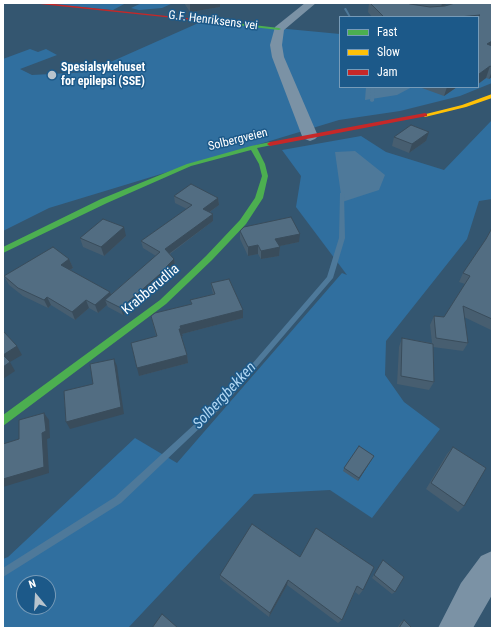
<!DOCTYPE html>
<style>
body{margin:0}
#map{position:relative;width:495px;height:631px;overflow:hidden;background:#345670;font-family:"Roboto Condensed",sans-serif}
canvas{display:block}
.frame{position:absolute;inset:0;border:4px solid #fff;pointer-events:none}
.legend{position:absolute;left:339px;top:16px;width:140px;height:72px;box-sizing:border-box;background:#1c5989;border:1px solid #779bb8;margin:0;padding:5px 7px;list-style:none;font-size:12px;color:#fff}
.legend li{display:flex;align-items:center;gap:8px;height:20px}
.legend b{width:20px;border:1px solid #779bb8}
.north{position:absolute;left:16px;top:575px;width:40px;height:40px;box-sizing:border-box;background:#1c5989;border:1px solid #779bb8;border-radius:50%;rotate:342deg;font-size:11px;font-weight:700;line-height:16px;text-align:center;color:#fff}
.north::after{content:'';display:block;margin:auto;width:14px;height:18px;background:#b8c4cd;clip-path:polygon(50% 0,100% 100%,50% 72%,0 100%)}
</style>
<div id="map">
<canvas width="495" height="631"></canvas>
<div class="frame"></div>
<ul class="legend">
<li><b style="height:5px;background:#4caf50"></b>Fast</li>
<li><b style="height:5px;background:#ffc107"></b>Slow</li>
<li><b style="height:5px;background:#c62828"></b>Jam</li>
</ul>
<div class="north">N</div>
</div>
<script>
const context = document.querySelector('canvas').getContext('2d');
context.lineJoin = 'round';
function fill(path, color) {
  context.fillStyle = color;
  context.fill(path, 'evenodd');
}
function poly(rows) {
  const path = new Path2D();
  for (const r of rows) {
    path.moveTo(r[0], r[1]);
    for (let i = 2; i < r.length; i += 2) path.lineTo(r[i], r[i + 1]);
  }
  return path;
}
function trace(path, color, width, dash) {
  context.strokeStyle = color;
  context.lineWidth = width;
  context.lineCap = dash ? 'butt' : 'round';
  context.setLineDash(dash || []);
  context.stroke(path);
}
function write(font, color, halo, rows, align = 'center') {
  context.font = font + ' "Roboto Condensed",sans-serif';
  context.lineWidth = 3;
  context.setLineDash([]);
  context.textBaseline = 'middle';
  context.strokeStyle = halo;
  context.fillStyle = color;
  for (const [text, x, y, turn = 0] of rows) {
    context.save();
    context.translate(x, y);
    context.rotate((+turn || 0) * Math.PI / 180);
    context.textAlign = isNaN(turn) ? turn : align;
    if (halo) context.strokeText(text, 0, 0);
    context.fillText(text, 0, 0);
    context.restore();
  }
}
fill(poly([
 [38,3,126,3,113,10],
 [142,3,173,3,162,8,139,10,131,8],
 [203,21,340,34,340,87,478,87,478,32,492,34,492,83,460,96,400,111,339,120,49,208,3,231,3,59,30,49,38,52,46,49,57,55,20,69,32,75,88,72],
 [492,120,492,199,479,201,467,239,386,341,385,375,404,402,440,429,372,518,330,490,254,494,128,628,3,628,3,559,8,557,135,438,177,463,342,273,347,275,296,207,301,176,282,150,361,136,386,152,444,170],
 [24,583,48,583,48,607,24,607]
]), '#306f9f');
fill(poly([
 [366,87,412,87,397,95,365,100],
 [355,151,385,175,379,190,342,202,335,152]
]), '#4e799a');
fill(poly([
 [345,8,346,8,351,17,349,17,344,9,345,8],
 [371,87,375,87,374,101,372,102,370,101,371,87],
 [340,193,344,193,344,194,345,238,333,278,225,404,121,503,3,577,3,568,115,497,221,400,327,277,339,238,340,193]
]), '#4e799a');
fill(poly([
 [305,3,316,3,284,30,282,45,284,57,318,136,315,139,310,141,305,139,302,136,272,57,270,45,275,27,305,3],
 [492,551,492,595,473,628,438,628,461,583,481,556,492,551]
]), '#7b92a5');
fill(poly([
 [193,18,279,28,281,29,279,30,191,20,193,18],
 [270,142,272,143,272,145,257,148,265,164,268,176,263,198,246,224,212,260,166,304,3,426,3,415,160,300,206,256,240,220,255,198,262,176,259,164,251,150,191,166,107,203,3,253,3,247,101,199,187,164,251,146,270,142]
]), '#4caf50');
fill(poly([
 [492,94,492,98,466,107,425,117,422,115,462,105,492,94]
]), '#ffc107');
fill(poly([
 [30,3,45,3,195,19,193,20,30,3],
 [425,113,427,114,427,116,270,146,267,144,270,142,425,113]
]), '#c62828');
fill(poly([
 [184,3,220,3,220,7,190,12],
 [369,3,407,3,410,4,417,6,418,3,448,3,442,7,492,3,492,77,489,79,486,78,478,84,478,17,372,17,368,12],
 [422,87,457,87,444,96,422,88],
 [394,137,426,141,409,153,392,146],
 [174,196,218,198,219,205,210,212,213,221,170,254,174,259,175,266,168,273,169,275,123,315,108,307,107,305,98,313,89,308,75,320,51,305,48,308,23,296,9,285,4,276,69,259,73,268,70,270,110,292,111,294,156,256,143,248,141,241,187,209,175,203],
 [492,228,492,328,491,330,464,317,468,343,463,351,433,347,434,382,429,390,397,384,399,347,402,338,432,343,430,325,434,316,444,317,465,284,459,282,463,273,486,239],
 [240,231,299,242,279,246,280,247,279,256,261,259,258,254,248,256,240,239],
 [126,236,104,256,83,247,80,238],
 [211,283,243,310,243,318,182,334,183,336,181,337,187,355,188,363,139,376,156,336,151,316,191,304,190,300,213,294,212,290],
 [453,447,464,506,458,512,426,489,447,454],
 [372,459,358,481,343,471,344,468],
 [316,528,363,590,359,595,355,592,342,620,338,623,287,585,269,617,220,579,220,575,300,557],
 [383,560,395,592,392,594,372,578],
 [404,620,412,628,397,628,401,622]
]), '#475e70');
fill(poly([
 [190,3,220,3,220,7,190,12],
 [442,3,448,3,441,8],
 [492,41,492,49,487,44],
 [490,66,486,78,478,84,478,78,479,74],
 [492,71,492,77,489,79],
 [447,87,457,87,444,96],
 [429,132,426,141,409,153,412,144],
 [218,198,219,205,204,216,203,209],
 [213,214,213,221,166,256,165,249],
 [124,227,126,236,104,256,101,247],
 [300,234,299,242,275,247,275,239],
 [258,245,258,254,248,256,248,247],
 [280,247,279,256,261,259,261,251],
 [69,259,73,268,64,273,61,265],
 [174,259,175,266,168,273,169,275,123,315,121,308],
 [110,292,113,300,105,300,107,305,98,313,95,305],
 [47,297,51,305,48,308,44,300],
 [86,300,89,308,75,320,72,312],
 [243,310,243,318,182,334,183,336,180,337,179,329,180,326],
 [17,346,22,355,10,362,15,371,3,379,3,355],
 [187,355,188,363,139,376,137,368],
 [114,359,117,366,124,414,70,429,66,422],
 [44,413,49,420,50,438,47,439,49,473,3,487,3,479,42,433],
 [374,456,372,459,358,481,359,478],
 [288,580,287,585,269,617,270,613]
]), '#394c5b');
const building = poly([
 [370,3,407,3,410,4,430,7,445,6,455,3,492,3,492,41,487,44,492,46,492,67,490,66,479,74,478,74,478,17,477,17,480,15,459,17,384,17,370,3],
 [411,125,429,132,412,144,394,137,411,125],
 [191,184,218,198,203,209,213,214,165,249,174,259,166,267,167,268,121,308,105,300,160,252,141,241,192,205,174,196,191,184],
 [291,217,300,234,275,239,280,247,261,251,258,245,248,247,240,231,244,227,291,217],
 [103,219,124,227,101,247,80,238,103,219],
 [492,228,492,319,463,306,468,343,436,338,434,316,444,317,470,276,463,273,486,239,492,228],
 [53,247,69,259,61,265,110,292,95,305,86,300,72,312,47,297,44,300,18,288,4,276,53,247],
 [229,279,243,310,180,326,181,329,179,329,187,355,137,368,131,343,157,336,151,316,155,313,192,304,190,300,215,294,211,283,229,279],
 [3,332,4,332,17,346,3,355,10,362,3,367,3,332],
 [402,338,433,344,434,382,401,376,402,338],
 [114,359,121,407,66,422,64,391,93,384,90,364,114,359],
 [44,413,46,431,42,433,44,467,3,479,3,444,19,439,19,420,44,413],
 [359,446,374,456,359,478,344,468,359,446],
 [453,447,486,468,464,506,431,483,453,447],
 [252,524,300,557,316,528,374,567,363,590,357,586,342,620,288,580,270,613,220,575,252,524],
 [383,560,404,577,395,592,374,575,383,560],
 [162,614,178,628,152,628,162,614],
 [404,620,412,628,399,628,404,620]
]);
fill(building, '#526d82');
trace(building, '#394c5b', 1);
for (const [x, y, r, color] of [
 [52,75,5,"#b8c4cd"]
]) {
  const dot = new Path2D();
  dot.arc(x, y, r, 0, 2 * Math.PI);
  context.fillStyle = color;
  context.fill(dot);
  trace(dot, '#1c5989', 1.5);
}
write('12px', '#fff', '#1c5989', [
 ["G.F. Henriksens vei",213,21,7],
 ["Solbergveien",238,140,-14]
]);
write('bold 12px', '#fff', '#1c5989', [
 ["Spesialsykehuset",61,68],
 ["for epilepsi (SSE)",61,82]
], 'left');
write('14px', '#fff', '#1c5989', [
 ["Krabberudlia",151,290,-40]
]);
write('italic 15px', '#b1d7f3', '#1c5989', [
 ["Solbergbekken",225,396,-47]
]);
</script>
